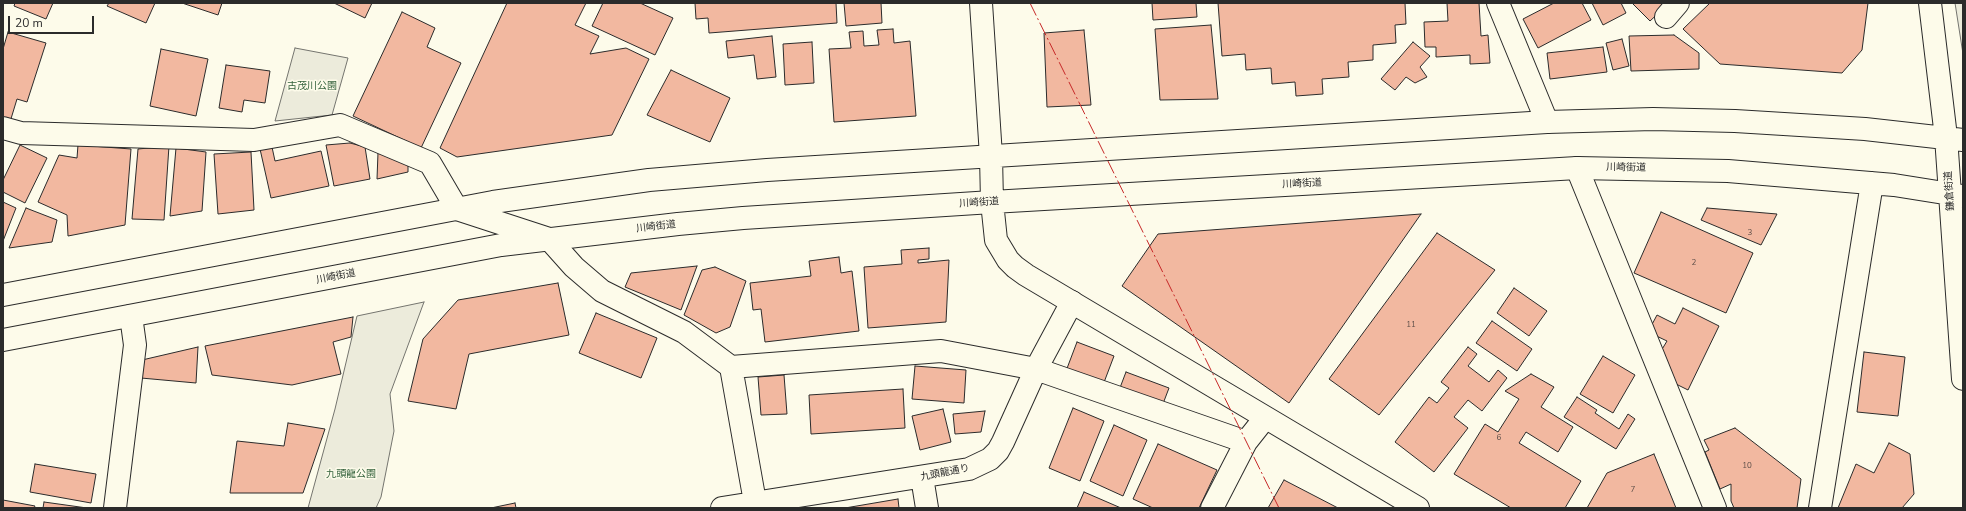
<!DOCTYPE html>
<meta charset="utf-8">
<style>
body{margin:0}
#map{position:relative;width:1966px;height:511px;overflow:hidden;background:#fdfbea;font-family:"Nunito Sans",sans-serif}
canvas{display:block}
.frame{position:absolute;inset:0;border:4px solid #2b2b2b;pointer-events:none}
.scale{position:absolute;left:8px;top:16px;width:86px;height:18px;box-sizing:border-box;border:2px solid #2b2b2b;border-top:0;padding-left:5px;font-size:12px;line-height:14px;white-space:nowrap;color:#2b2b2b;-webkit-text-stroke:3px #fdfbea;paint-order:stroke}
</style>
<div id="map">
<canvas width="1966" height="511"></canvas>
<div class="frame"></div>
<div class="scale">20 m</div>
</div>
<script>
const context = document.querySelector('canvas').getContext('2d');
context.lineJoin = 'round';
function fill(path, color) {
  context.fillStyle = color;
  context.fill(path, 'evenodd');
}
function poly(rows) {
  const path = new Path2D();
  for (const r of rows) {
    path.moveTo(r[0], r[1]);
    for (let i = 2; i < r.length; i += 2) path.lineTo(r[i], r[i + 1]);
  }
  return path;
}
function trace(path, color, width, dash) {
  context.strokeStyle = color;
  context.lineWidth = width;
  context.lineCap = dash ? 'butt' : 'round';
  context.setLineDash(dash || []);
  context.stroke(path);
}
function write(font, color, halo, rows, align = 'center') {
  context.font = font + ' "Nunito Sans","Noto Sans JP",sans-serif';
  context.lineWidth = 3;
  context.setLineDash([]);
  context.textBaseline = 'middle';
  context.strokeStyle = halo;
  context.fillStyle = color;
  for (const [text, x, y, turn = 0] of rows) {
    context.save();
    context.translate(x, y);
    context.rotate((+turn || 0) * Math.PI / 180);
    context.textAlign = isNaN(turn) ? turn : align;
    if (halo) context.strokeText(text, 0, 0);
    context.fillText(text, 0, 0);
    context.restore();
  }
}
const green = poly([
 [1955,3,1963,3,1963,55,1963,54,1955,3],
 [295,48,348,58,332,115,275,121,295,48],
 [424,302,390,394,394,431,381,497,376,508,308,508,335,409,357,316,424,302]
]);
fill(green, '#ecebdb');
trace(green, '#74746e', 1);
const building = poly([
 [15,3,53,3,46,19,14,6,15,3],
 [109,3,155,3,146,23,107,6,109,3],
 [182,3,222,3,218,15,182,3],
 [334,3,372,3,365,18,334,3],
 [507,3,586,3,575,25,599,36,590,54,626,48,649,59,612,135,457,157,440,148,507,3],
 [603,3,640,3,673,18,655,55,592,26,603,3],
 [695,3,836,3,837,23,709,33,708,18,696,19,695,3],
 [844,3,881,3,882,23,846,26,844,3],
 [1152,3,1196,3,1197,17,1153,20,1152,3],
 [1218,3,1405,3,1406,24,1395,25,1396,43,1373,45,1373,60,1348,62,1349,77,1322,79,1323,94,1296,96,1295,82,1272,84,1271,68,1246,70,1245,54,1222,56,1218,3],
 [1447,3,1479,3,1481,36,1488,35,1490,63,1470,64,1470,55,1436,57,1436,47,1425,47,1424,22,1448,21,1447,3],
 [1554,3,1582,3,1591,20,1538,48,1523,19,1554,3],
 [1592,3,1621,3,1626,13,1603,25,1592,3],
 [1632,3,1662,3,1665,7,1650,21,1632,3],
 [1710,3,1868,3,1862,50,1842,73,1720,64,1683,29,1710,3],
 [402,12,435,28,427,47,461,63,421,148,353,116,402,12],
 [1211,25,1218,99,1160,100,1155,29,1211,25],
 [893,29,894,43,910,41,916,116,834,122,829,49,851,48,849,32,863,31,864,46,879,45,877,30,893,29],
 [1084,30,1091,105,1047,107,1044,33,1084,30],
 [8,32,46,43,27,102,17,99,10,122,3,120,3,49,8,32],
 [1674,35,1699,53,1699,69,1631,71,1629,36,1674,35],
 [772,36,776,77,757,79,754,55,728,58,726,41,772,36],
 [1622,39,1629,66,1613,70,1606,43,1622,39],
 [812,42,814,83,785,85,783,44,812,42],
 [1413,42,1430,56,1420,67,1427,77,1415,83,1406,77,1395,90,1381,79,1413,42],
 [1603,47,1607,72,1550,79,1547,53,1603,47],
 [161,49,208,59,196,116,150,106,161,49],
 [226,65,270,71,265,103,244,100,242,112,219,108,226,65],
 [671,70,730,98,710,142,647,115,671,70],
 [350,143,365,147,370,179,334,186,326,145,350,143],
 [20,145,47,158,25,203,3,192,3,180,20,145],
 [78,145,131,149,125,225,68,236,67,215,38,202,59,155,77,158,78,145],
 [169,146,164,220,132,219,138,149,169,146],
 [272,147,275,161,321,151,329,186,271,198,260,149,272,147],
 [176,148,206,152,202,211,170,216,176,148],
 [251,152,254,210,218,214,214,154,251,152],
 [378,153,408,164,408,172,377,179,378,153],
 [3,202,16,208,3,241,3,202],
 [26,208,57,220,52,242,9,248,26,208],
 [1707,208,1777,214,1761,245,1701,220,1707,208],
 [1661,212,1753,253,1726,313,1634,273,1661,212],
 [1421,214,1289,403,1122,286,1158,234,1421,214],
 [1437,233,1495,270,1379,415,1329,379,1437,233],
 [929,248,929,259,918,260,918,263,949,260,946,322,868,328,864,267,902,264,901,250,929,248],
 [839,257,841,273,852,271,859,331,765,342,761,309,753,310,750,283,811,276,809,261,839,257],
 [697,266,681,310,625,287,631,273,697,266],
 [715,267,746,281,730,327,716,333,684,315,702,270,715,267],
 [558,283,569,335,469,354,456,409,408,401,423,339,458,300,558,283],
 [1514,288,1547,311,1529,336,1497,313,1514,288],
 [1683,308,1719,326,1688,390,1674,383,1661,351,1667,341,1648,332,1657,315,1675,324,1683,308],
 [596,313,657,338,641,378,579,353,596,313],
 [353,317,351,337,333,342,341,374,292,385,212,375,205,346,353,317],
 [1492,321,1532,349,1517,371,1476,343,1492,321],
 [1077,342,1114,356,1103,385,1066,371,1077,342],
 [198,347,196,383,141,378,142,360,198,347],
 [1468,347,1477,354,1468,366,1489,382,1498,370,1507,378,1482,411,1468,400,1454,417,1468,428,1434,472,1395,442,1429,397,1437,403,1449,388,1441,382,1468,347],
 [1864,352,1905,357,1898,416,1857,412,1864,352],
 [1603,356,1635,375,1613,413,1580,394,1603,356],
 [915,366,966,370,964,403,912,399,915,366],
 [1126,372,1169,388,1161,409,1118,393,1126,372],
 [1531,374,1554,387,1541,407,1573,427,1558,452,1526,432,1519,443,1581,481,1565,508,1511,508,1454,474,1485,424,1498,432,1519,399,1505,391,1531,374],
 [784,375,787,414,761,415,758,377,784,375],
 [903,389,905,428,811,434,809,395,903,389],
 [1577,397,1597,410,1595,413,1619,429,1628,414,1635,419,1616,449,1564,417,1577,397],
 [1073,408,1104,421,1080,481,1049,468,1073,408],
 [943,409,951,442,920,450,912,416,943,409],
 [985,411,981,432,955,434,953,414,985,411],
 [288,423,325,429,303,493,230,493,237,441,284,446,288,423],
 [1114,425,1147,440,1123,496,1090,481,1114,425],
 [1735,428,1801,479,1797,508,1734,508,1731,501,1731,484,1720,489,1705,452,1709,450,1704,440,1735,428],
 [1889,443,1910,454,1914,494,1902,508,1838,508,1856,464,1874,473,1889,443],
 [1158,444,1217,470,1199,508,1153,508,1133,499,1158,444],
 [1654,454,1676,508,1587,508,1607,473,1654,454],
 [35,464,96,474,91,503,30,492,35,464],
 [1284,480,1338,508,1268,508,1284,480],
 [1084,492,1121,508,1077,508,1084,492],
 [898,499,899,508,845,508,898,499],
 [3,500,35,506,34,508,3,508,3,500],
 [44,502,87,508,43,508,44,502],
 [515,503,516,508,491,508,515,503]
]);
fill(building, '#f2b8a0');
trace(building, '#2b2b2b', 1);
const minor = poly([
 [981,3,991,156],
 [1498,3,1547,122],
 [1666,17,1678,3],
 [3,128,21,133,254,140,340,125,430,163,457,209,549,239,574,267,602,291,684,332,731,367,755,502],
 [1577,168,1715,508],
 [731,367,941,351,1036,369,1246,442],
 [922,477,927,508],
 [115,508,135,345,131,316],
 [722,508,969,469,990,459,998,451,1003,442,1036,369,1072,302],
 [1212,508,1246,442,1265,418]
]);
const major = poly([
 [1930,3,1946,137,1963,379],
 [991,156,992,202,996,240,1008,260,1015,267,1026,275,1418,508],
 [3,295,493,202,649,180,767,170,1547,122,1653,119,1735,121,1865,129,1963,140],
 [3,340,501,245,678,224,743,218,992,202,1577,168,1728,171,1894,185,1963,196],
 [1820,508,1872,183]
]);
trace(minor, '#2b2b2b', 24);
trace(major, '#2b2b2b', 24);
trace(minor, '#fdfbea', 22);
trace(major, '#fdfbea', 22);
trace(poly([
 [1030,3,1279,508]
]), '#c62828', 1, [14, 3, 2, 3]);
write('8px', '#5d4e48', null, [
 ["3",1750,233],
 ["2",1694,263],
 ["11",1411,325],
 ["6",1499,438],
 ["10",1747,466],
 ["7",1633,490]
]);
write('10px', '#34623c', '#fdfbea', [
 ["古茂川公園",312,87],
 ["九頭龍公園",351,475]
]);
write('10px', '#2b2b2b', '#fdfbea', [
 ["川崎街道",1626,168,1],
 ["川崎街道",1302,184,-3],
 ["鎌倉街道",1950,191,-94],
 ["川崎街道",979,203,-4],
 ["川崎街道",656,227,-7],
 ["川崎街道",336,277,-11],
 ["九頭龍通り",945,473,-11]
]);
</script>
